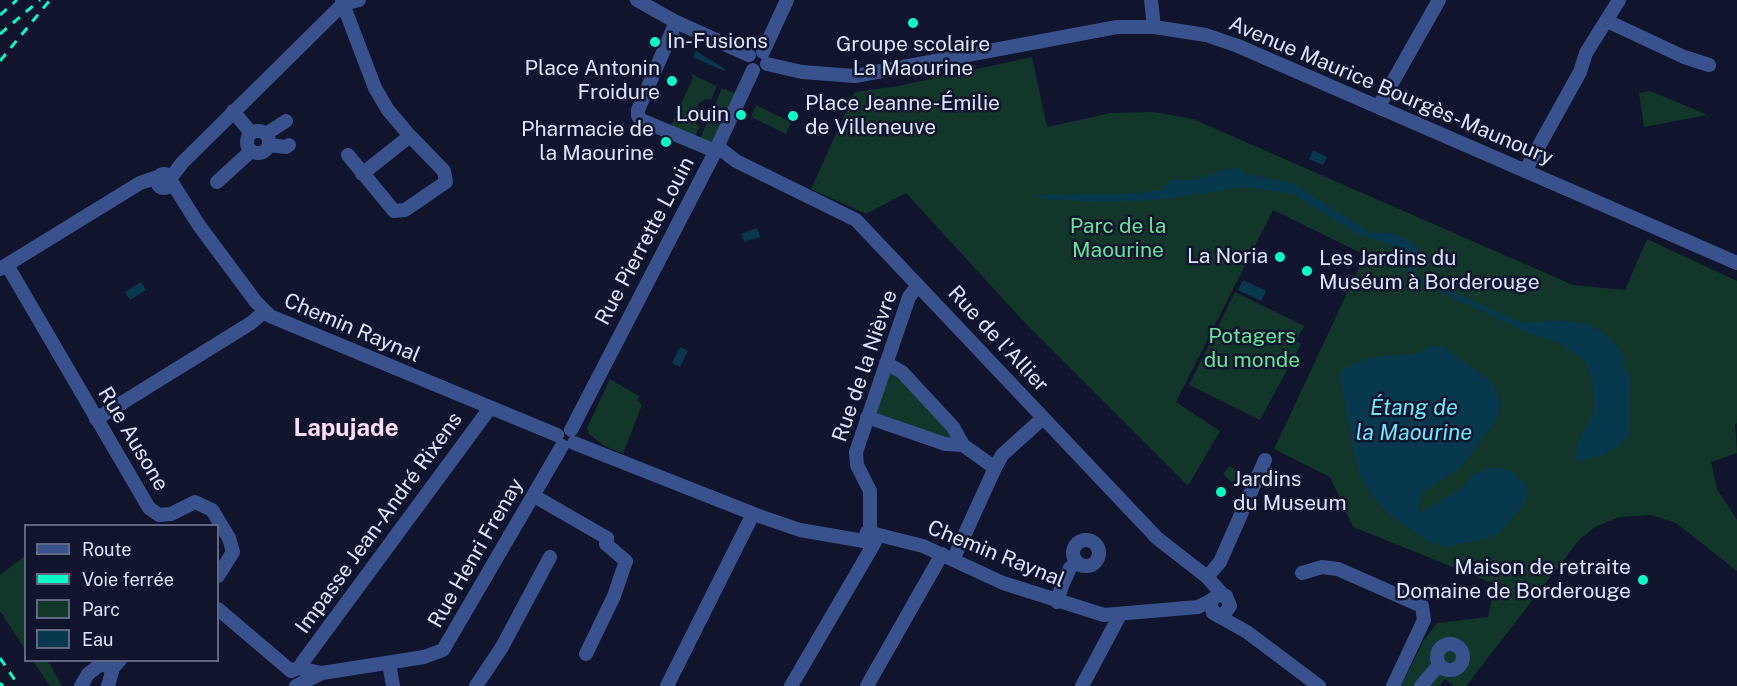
<!DOCTYPE html>
<meta charset="utf-8">
<style>
body{margin:0}
#map{position:relative;width:1737px;height:686px;overflow:hidden;background:#10142c;font-family:"Public Sans",sans-serif}
canvas{display:block}
.legend{position:absolute;left:24px;top:524px;width:195px;height:138px;box-sizing:border-box;background:#10142c;border:2px solid #616780;margin:0;padding:8px 10px;list-style:none;font-size:18px;color:#dbe3ff}
.legend li{display:flex;align-items:center;gap:12px;height:30px}
.legend b{width:30px;border:2px solid #616780}
</style>
<div id="map">
<canvas width="1737" height="686"></canvas>
<ul class="legend">
<li><b style="height:8px;background:#39518d"></b>Route</li>
<li><b style="height:8px;background:#07ffc7"></b>Voie ferrée</li>
<li><b style="height:16px;background:#12372a"></b>Parc</li>
<li><b style="height:16px;background:#08384d"></b>Eau</li>
</ul>
</div>
<script>
const context = document.querySelector('canvas').getContext('2d');
context.lineJoin = 'round';
function fill(path, color) {
  context.fillStyle = color;
  context.fill(path, 'evenodd');
}
function poly(rows) {
  const path = new Path2D();
  for (const r of rows) {
    if (r.length === 3) {
      path.moveTo(r[0] + r[2], r[1]);
      path.arc(r[0], r[1], r[2], 0, 2 * Math.PI);
      continue;
    }
    path.moveTo(r[0], r[1]);
    for (let i = 2; i < r.length; i += 2) path.lineTo(r[i], r[i + 1]);
  }
  return path;
}
function trace(path, color, width, dash) {
  context.strokeStyle = color;
  context.lineWidth = width;
  context.lineCap = dash ? 'butt' : 'round';
  context.setLineDash(dash || []);
  context.stroke(path);
}
function write(font, color, halo, rows, align = 'center') {
  context.font = font + ' "Public Sans",sans-serif';
  context.lineWidth = 5;
  context.setLineDash([]);
  context.textBaseline = 'middle';
  context.strokeStyle = halo;
  context.fillStyle = color;
  for (const [text, x, y, turn = 0] of rows) {
    context.save();
    context.translate(x, y);
    context.rotate((+turn || 0) * Math.PI / 180);
    context.textAlign = isNaN(turn) ? turn : align;
    if (halo) context.strokeText(text, 0, 0);
    context.fillText(text, 0, 0);
    context.restore();
  }
}
fill(poly([
 [1032,57,1047,127,1111,113,1154,112,1193,119,1573,285,1625,290,1647,239,1737,281,1737,423,1735,424,1737,453,1711,462,1717,489,1737,520,1737,571,1676,523,1652,515,1619,517,1595,527,1579,540,1466,686,1454,686,1445,679,1439,686,1401,686,1424,640,1437,623,1488,617,1495,584,1353,527,1330,477,1274,449,1365,255,1273,210,1176,402,1220,431,1188,486,1026,324,906,193,866,214,811,189,855,92,898,86],
 [691,74,717,86,711,100,705,99,699,103,691,122,700,126,694,139,670,128,693,78],
 [722,88,735,93,711,146,699,141],
 [1650,91,1696,110,1707,115,1644,127,1639,93],
 [756,105,791,122,786,134,751,117],
 [1235,292,1304,326,1296,341,1301,344,1260,420,1189,385],
 [896,373,950,429,951,437,949,439,878,414,876,410,889,374],
 [610,379,639,396,638,401,642,405,623,454,603,445,589,434,587,428],
 [1229,466,1244,475,1239,489,1223,474],
 [25,556,25,649,0,611,0,575],
 [33,661,48,661,62,686,50,686]
]), '#12372a');
fill(poly([
 [696,51,725,69,724,71,693,57],
 [1313,150,1327,157,1323,165,1309,159],
 [1230,168,1242,169,1245,174,1292,183,1371,233,1384,232,1405,238,1418,248,1416,275,1522,323,1559,320,1591,325,1610,338,1624,355,1624,368,1630,375,1629,436,1618,446,1603,455,1579,461,1575,459,1580,437,1592,416,1595,404,1591,376,1584,360,1557,342,1527,333,1408,276,1406,250,1357,234,1293,194,1245,187,1156,200,1104,202,1044,199,1036,195,1129,194,1160,190,1171,180,1193,180],
 [757,228,760,237,744,242,741,234],
 [1243,280,1266,291,1261,301,1238,290],
 [141,282,146,290,130,300,125,292],
 [1429,346,1443,347,1484,376,1493,384,1500,403,1496,421,1460,468,1422,493,1418,508,1420,513,1462,488,1473,474,1494,467,1512,472,1527,486,1528,495,1526,501,1500,533,1482,540,1444,547,1427,541,1390,515,1374,499,1359,475,1339,374,1346,367,1372,357,1416,354],
 [680,347,688,351,680,367,672,363]
]), '#08384d');
trace(poly([
 [637,0,676,22,749,55],
 [1151,0,1154,27],
 [1607,21,1684,57,1709,65],
 [676,22,638,110,638,116,641,120,715,151],
 [763,52,787,0],
 [767,64,802,72,855,76,1117,27,1154,27,1206,35,1238,46,1737,263],
 [1379,106,1439,0],
 [233,111,251,133],
 [258,142,11],
 [266,134,286,121],
 [269,145,286,147,289,145],
 [718,147,736,161,856,220,1157,538,1207,577,1223,595],
 [348,155,394,211,405,210,446,182,444,171,410,136,388,110,375,88,343,4,359,0],
 [1525,171,1580,72,1586,53,1619,0],
 [164,181,7],
 [362,174,410,136],
 [170,179,182,163,343,4,342,0],
 [171,181,198,224,256,302,270,316,557,435],
 [217,182,251,151],
 [7,265,149,508,159,515,171,514,195,502,212,510,229,538,233,552,218,576],
 [0,269,140,183,158,177],
 [886,363,902,372,953,427,963,445],
 [867,417,945,444,963,445,995,468],
 [96,419,251,323,264,312],
 [571,430,713,156,753,70],
 [574,443,759,516,800,530,864,541],
 [534,496,607,538,606,544,626,561,614,596,586,654],
 [870,532,870,491,857,465,856,452,909,297,918,285],
 [875,534,923,546,1003,583,1104,615,1198,607,1210,601],
 [1086,553,13],
 [953,560,995,468,1002,455,1043,418],
 [1302,573,1322,567,1338,569,1422,606,1424,620,1393,686],
 [1207,577,1220,562,1265,460],
 [1057,602,1062,586,1070,568,1077,562],
 [218,609,291,671],
 [1219,615,1225,613,1230,606,1226,596,1220,594,1210,601,1213,613,1247,632,1319,686],
 [1450,657,13],
 [302,663,490,408],
 [389,663,393,686],
 [291,671,298,668,322,673,424,657,443,650,562,446],
 [81,686,88,674,101,664,113,668],
 [108,686,113,668,120,660],
 [296,686,320,674],
 [476,686,502,647,550,557],
 [667,686,753,514],
 [791,686,875,542,875,534,867,532,864,541,874,544],
 [867,686,942,554],
 [1082,686,1120,615],
 [1421,686,1439,665]
]), '#39518d', 14);
trace(poly([
 [0,15,17,0],
 [0,34,40,0],
 [0,61,50,0],
 [0,658,19,686],
 [0,683,3,686]
]), '#07ffc7', 3, [9, 8]);
for (const [x, y, r, color] of [
 [913,23,6,"#07ffc7"],
 [655,42,6,"#07ffc7"],
 [672,81,6,"#07ffc7"],
 [741,115,6,"#07ffc7"],
 [793,116,6,"#07ffc7"],
 [666,142,6,"#07ffc7"],
 [1280,257,6,"#07ffc7"],
 [1307,271,6,"#07ffc7"],
 [1221,492,6,"#07ffc7"],
 [1643,580,6,"#07ffc7"]
]) {
  const dot = new Path2D();
  dot.arc(x, y, r, 0, 2 * Math.PI);
  context.fillStyle = color;
  context.fill(dot);
  trace(dot, '#10142c', 2);
}
write('21px', '#dbe3ff', '#10142c', [
 ["In-Fusions",667,42,"left"],
 ["Groupe scolaire",913,45,"center"],
 ["La Maourine",913,69,"center"],
 ["Place Antonin",660,69],
 ["Froidure",660,93],
 ["Place Jeanne-Émilie",805,104,"left"],
 ["de Villeneuve",805,128,"left"],
 ["Louin",729,115],
 ["Pharmacie de",654,130],
 ["la Maourine",654,154],
 ["La Noria",1268,257],
 ["Les Jardins du",1319,259,"left"],
 ["Muséum à Borderouge",1319,283,"left"],
 ["Jardins",1233,480,"left"],
 ["du Museum",1233,504,"left"],
 ["Maison de retraite",1631,568],
 ["Domaine de Borderouge",1631,592]
], 'right');
write('21px', '#dbe3ff', '#10142c', [
 ["Avenue Maurice Bourgès-Maunoury",1391,91,23],
 ["Rue Pierrette Louin",645,241,-62],
 ["Chemin Raynal",352,328,23],
 ["Rue de l'Allier",998,339,47],
 ["Rue de la Nièvre",865,366,-71],
 ["Rue Ausone",133,439,59],
 ["Impasse Jean-André Rixens",379,523,-54],
 ["Rue Henri Frenay",476,553,-60],
 ["Chemin Raynal",996,554,22]
]);
write('21px', '#5fe799', '#10142c', [
 ["Parc de la",1118,227],
 ["Maourine",1118,251],
 ["Potagers",1252,337],
 ["du monde",1252,361]
]);
write('italic 22px', '#69eaff', '#10142c', [
 ["Étang de",1414,408],
 ["la Maourine",1414,433]
]);
write('bold 24px', '#ffddfe', '#10142c', [
 ["Lapujade",346,429]
]);
</script>
